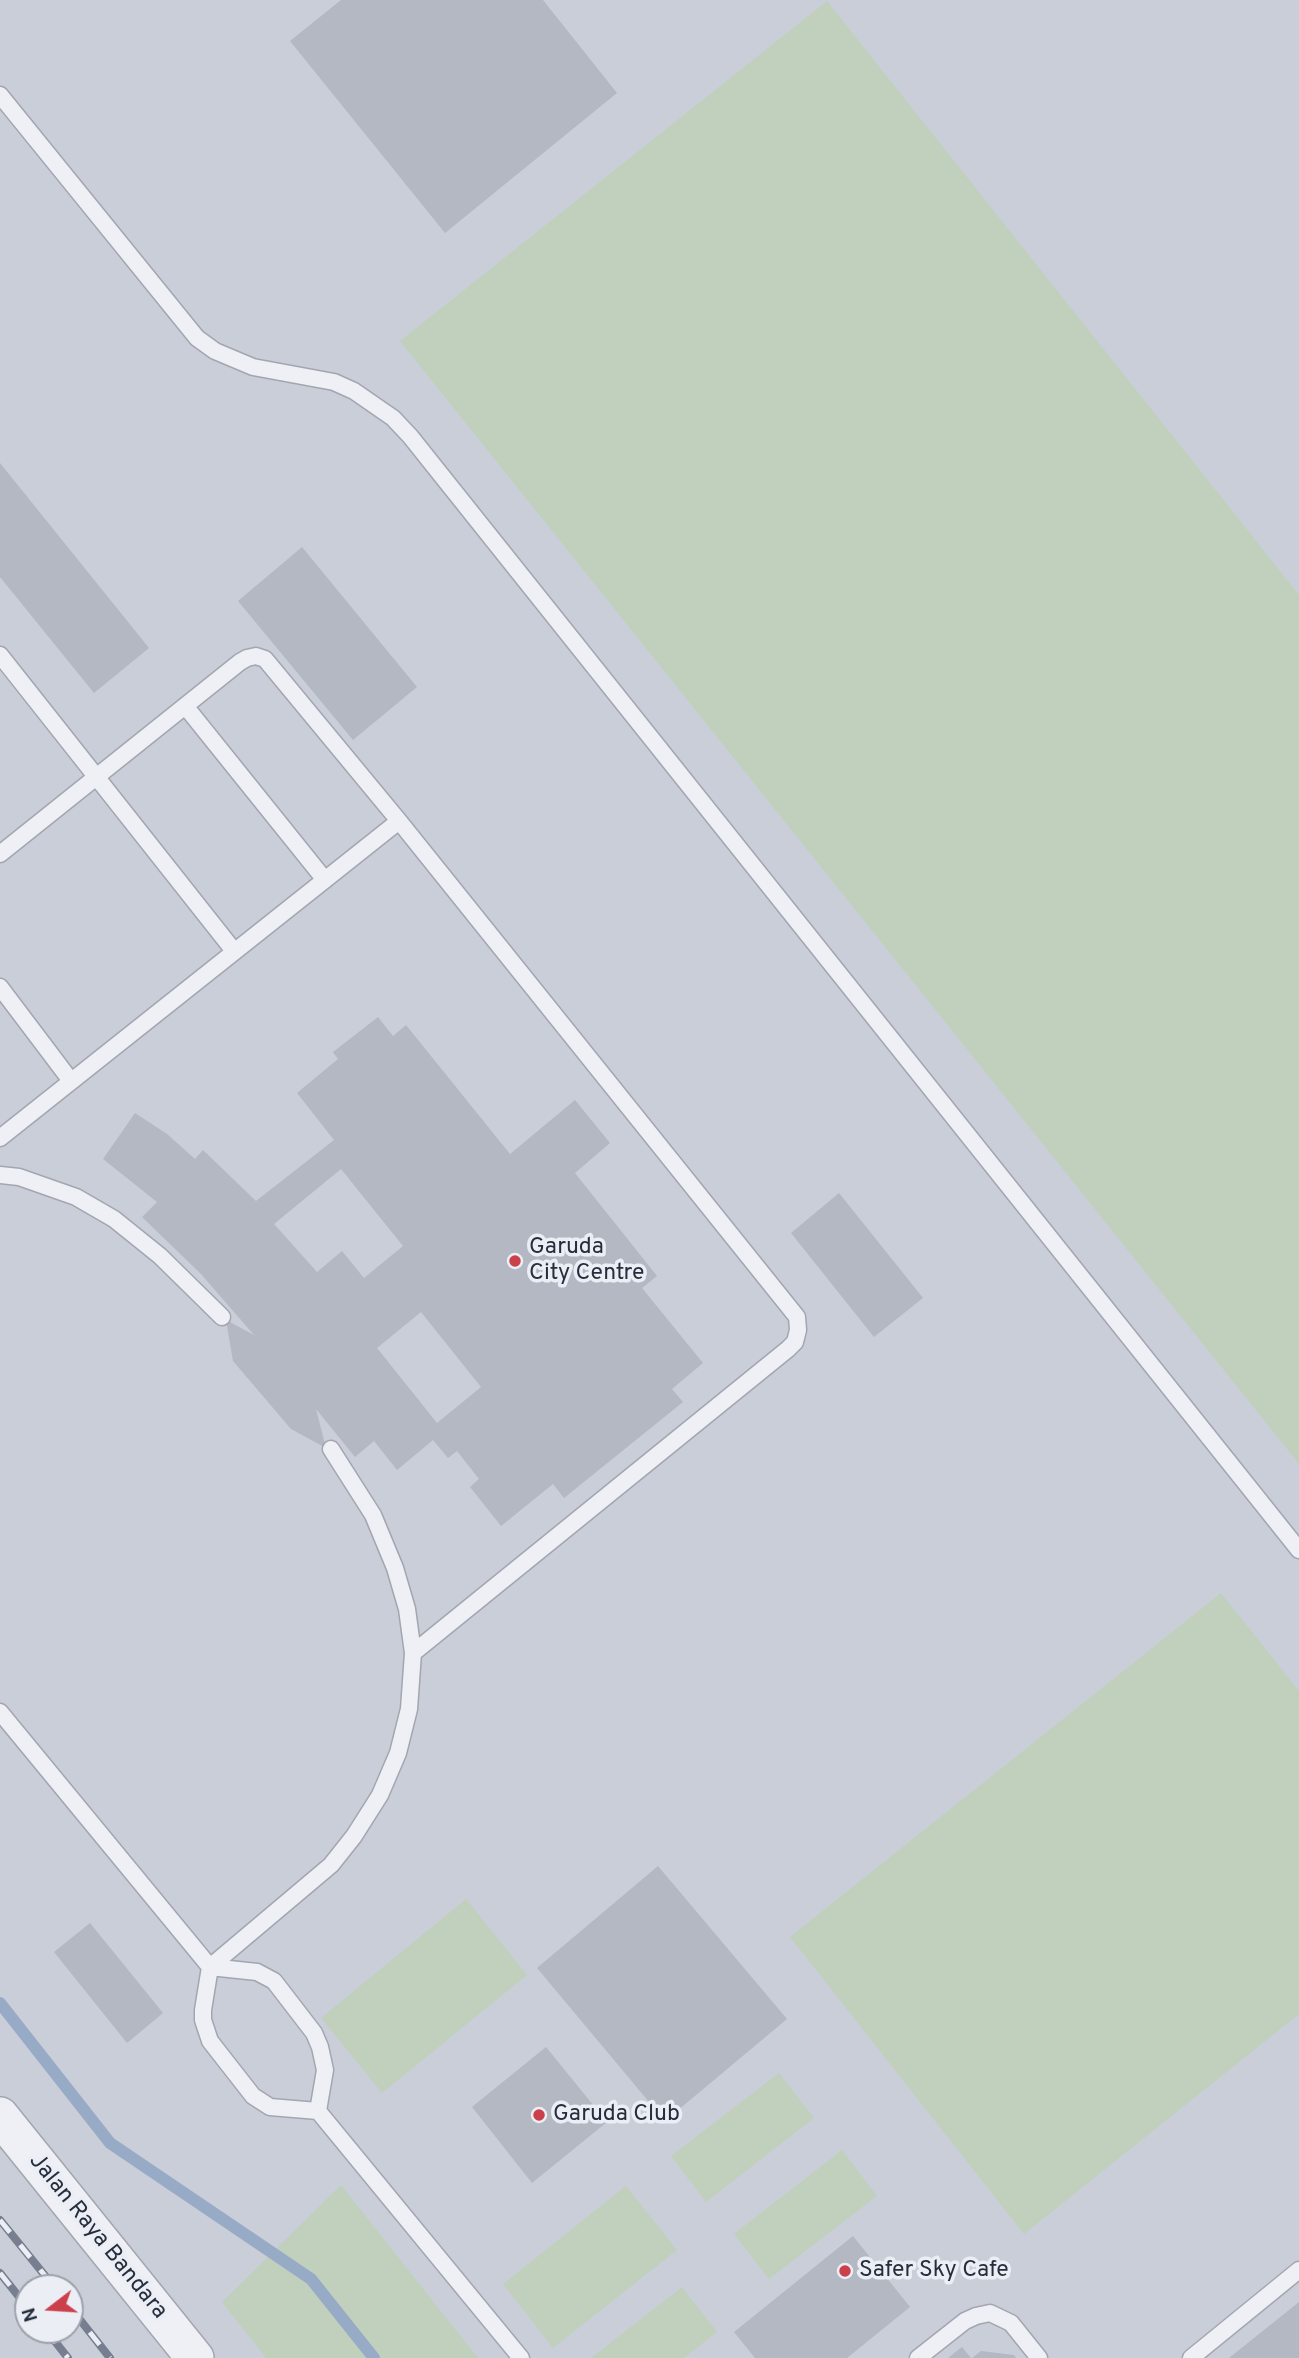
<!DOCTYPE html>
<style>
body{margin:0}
#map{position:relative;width:1299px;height:2358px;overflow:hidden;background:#dcdfe6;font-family:Overpass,sans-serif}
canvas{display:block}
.north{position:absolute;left:14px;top:2274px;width:70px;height:70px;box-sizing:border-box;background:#ebeef4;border:2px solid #9ca1aa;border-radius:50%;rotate:253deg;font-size:19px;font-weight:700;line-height:28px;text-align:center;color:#262d3c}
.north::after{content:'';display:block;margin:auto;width:24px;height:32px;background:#cc404c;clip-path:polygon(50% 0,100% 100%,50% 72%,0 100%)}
</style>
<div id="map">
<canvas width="1299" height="2358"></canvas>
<div class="north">N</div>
</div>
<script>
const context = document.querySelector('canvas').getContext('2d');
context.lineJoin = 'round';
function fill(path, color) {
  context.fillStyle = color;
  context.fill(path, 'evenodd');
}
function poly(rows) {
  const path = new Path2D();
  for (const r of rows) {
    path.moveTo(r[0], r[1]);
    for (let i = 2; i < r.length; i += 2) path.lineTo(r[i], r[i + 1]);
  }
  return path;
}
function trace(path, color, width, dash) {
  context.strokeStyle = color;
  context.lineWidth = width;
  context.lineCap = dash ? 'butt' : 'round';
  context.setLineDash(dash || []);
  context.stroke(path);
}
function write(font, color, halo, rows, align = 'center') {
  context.font = font + ' Overpass,sans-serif';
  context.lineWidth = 7;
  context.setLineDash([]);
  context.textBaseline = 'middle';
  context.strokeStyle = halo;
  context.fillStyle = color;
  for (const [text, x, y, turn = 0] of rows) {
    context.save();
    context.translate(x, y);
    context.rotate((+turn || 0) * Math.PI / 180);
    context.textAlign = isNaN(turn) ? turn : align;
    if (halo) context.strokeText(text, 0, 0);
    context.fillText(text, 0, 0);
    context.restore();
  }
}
fill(poly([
 [0,0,1299,0,1299,2358,0,2358],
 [28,2288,70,2288,70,2330,28,2330]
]), '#caced8');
fill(poly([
 [827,1,1299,595,1299,1464,400,341],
 [1221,1593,1299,1691,1299,2014,1024,2234,790,1937],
 [466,1899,527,1975,382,2093,321,2018],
 [779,2073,814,2118,706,2202,671,2156],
 [842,2150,877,2196,769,2279,734,2234],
 [341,2185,478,2358,266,2358,222,2302],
 [626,2186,677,2250,553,2348,503,2284],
 [682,2287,717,2332,684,2358,591,2358]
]), '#c1d0bd');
trace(poly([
 [0,2003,110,2143,311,2279,374,2358]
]), '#97abc6', 12);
fill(poly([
 [341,0,543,0,617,93,445,233,290,41],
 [0,463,149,648,94,693,0,577],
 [302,547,417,687,353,740,238,601],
 [378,1017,393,1036,406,1025,510,1154,575,1100,610,1143,575,1173,657,1276,642,1288,703,1363,672,1389,683,1402,564,1498,553,1484,501,1526,470,1487,479,1479,457,1451,448,1458,433,1440,397,1470,374,1441,355,1457,316,1409,326,1448,291,1429,233,1361,226,1320,254,1335,201,1274,142,1217,157,1202,103,1159,135,1113,167,1134,195,1159,203,1150,256,1201,334,1140,297,1093,338,1059,333,1052],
 [341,1169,403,1246,364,1278,342,1251,317,1272,274,1224],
 [421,1312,481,1387,437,1423,377,1348],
 [839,1193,923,1298,874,1337,791,1233],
 [658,1866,787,2019,665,2121,537,1968],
 [90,1923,163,2013,127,2043,54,1952],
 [546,2047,607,2122,532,2183,472,2107],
 [853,2236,910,2307,847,2358,755,2358,734,2332],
 [1299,2302,1299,2358,1229,2358],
 [962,2347,971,2358,948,2358],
 [981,2351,1014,2355,1016,2358,972,2358]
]), '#b3b8c3');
const service = poly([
 [0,95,197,338,215,351,253,367,334,382,354,391,393,418,410,436,1299,1550],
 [0,655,234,951],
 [186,707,325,880],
 [0,854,240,662,247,658,256,656,265,659,399,821,797,1317,798,1330,795,1342,788,1349,413,1653],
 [0,987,71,1081],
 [0,1138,399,821],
 [0,1175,19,1177,76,1197,114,1219,160,1256,222,1317],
 [0,1712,210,1967,257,1972,274,1981,314,2033,320,2047,325,2070,318,2111,521,2358],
 [318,2111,270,2107,253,2096,210,2041,203,2020,203,2010,210,1967,331,1865,354,1836,380,1795,398,1753,409,1709,413,1653,407,1609,395,1568,373,1515,331,1449],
 [918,2358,965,2321,976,2316,990,2313,1011,2323,1039,2358],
 [1191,2358,1299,2270]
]);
const tertiary = poly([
 [0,2116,195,2358]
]);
trace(service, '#a2a6b0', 19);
trace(tertiary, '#a2a6b0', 40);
trace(service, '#eff0f5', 16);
trace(tertiary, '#eff0f5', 37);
const rail = poly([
 [0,2220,55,2288],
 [0,2273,28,2308],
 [70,2307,110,2358],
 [46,2330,68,2358]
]);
trace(rail, '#767e8f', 8);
trace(rail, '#ebeef4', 5, [16]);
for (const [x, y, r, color] of [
 [515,1261,7,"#cc404c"],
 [539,2115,7,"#cc404c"],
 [845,2271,7,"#cc404c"]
]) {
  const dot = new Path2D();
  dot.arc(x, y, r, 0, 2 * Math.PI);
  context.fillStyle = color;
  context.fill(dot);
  trace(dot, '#ebeef4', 2.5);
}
write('23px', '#262d3c', '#ebeef4', [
 ["Garuda",529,1248],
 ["City Centre",529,1274],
 ["Garuda Club",553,2115],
 ["Safer Sky Cafe",859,2271]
], 'left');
write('23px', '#262d3c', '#ebeef4', [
 ["Jalan Raya Bandara",97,2237,51]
]);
</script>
